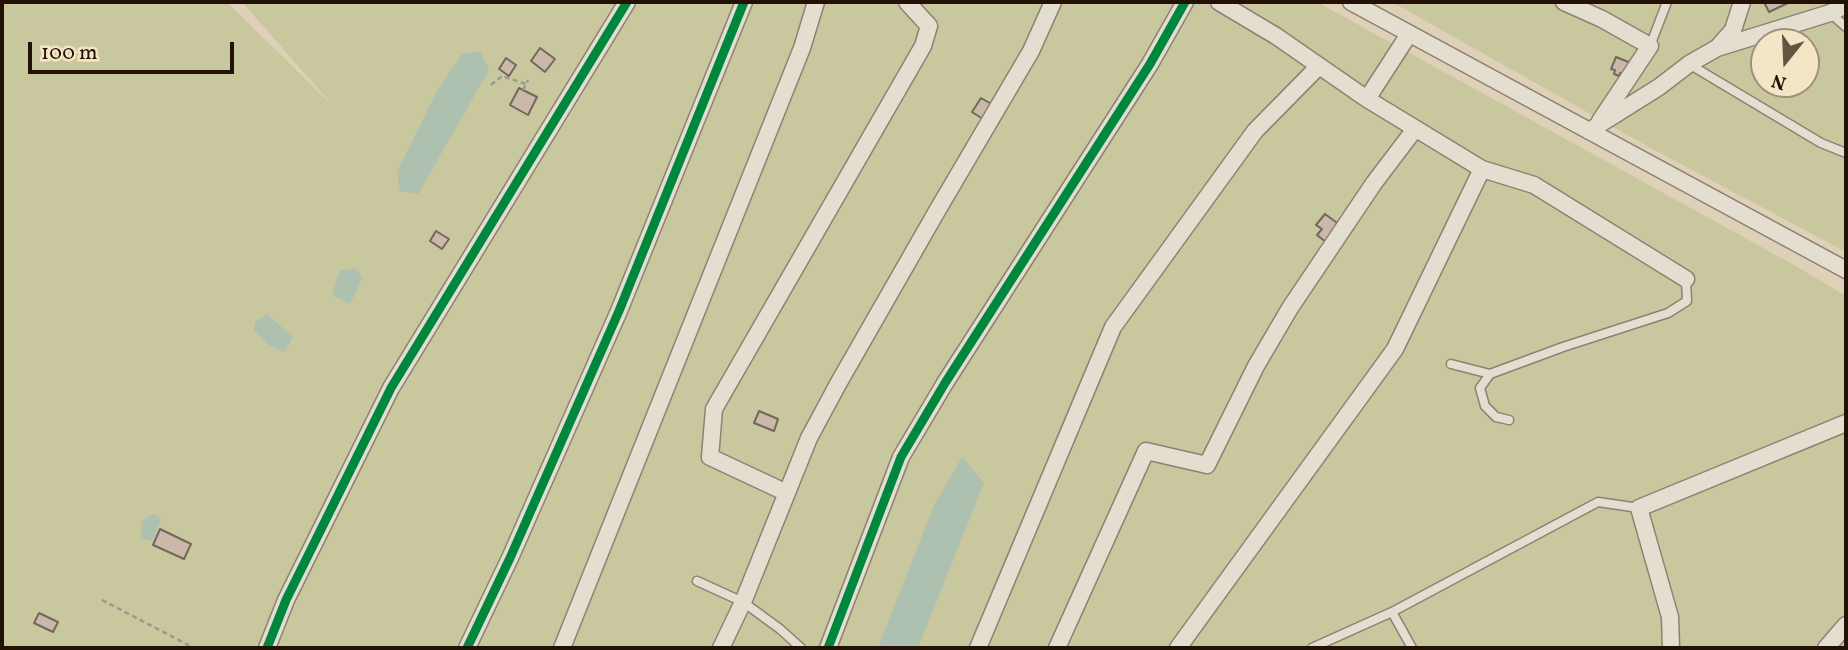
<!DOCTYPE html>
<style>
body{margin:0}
#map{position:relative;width:1848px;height:650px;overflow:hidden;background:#ded1b8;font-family:Vollkorn,serif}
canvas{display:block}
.frame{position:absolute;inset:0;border:4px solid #241105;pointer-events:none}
.north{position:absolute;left:1750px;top:28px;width:70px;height:70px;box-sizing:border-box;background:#f4e5c6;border:2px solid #a19079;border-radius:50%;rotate:198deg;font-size:19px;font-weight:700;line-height:28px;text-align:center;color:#241105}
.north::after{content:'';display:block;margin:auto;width:24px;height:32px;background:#655444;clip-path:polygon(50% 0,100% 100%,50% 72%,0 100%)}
.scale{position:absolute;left:28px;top:42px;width:206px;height:32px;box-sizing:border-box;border:4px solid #241105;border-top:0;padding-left:9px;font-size:21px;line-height:24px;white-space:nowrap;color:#241105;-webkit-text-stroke:5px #f4e5c6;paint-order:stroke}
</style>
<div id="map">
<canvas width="1848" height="650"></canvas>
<div class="frame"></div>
<div class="north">N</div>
<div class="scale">100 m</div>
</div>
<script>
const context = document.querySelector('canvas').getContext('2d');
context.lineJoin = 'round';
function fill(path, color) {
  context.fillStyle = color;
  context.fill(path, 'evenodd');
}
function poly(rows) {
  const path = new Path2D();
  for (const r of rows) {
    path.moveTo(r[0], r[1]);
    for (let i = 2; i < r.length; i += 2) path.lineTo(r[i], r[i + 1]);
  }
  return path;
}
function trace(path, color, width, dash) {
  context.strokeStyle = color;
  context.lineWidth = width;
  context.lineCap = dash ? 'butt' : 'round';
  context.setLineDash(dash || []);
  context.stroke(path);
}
fill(poly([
 [2,2,227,2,333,106,242,2,1317,2,1796,266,1846,296,1846,648,2,648],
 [1392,2,1846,2,1846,252,1647,146],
 [1764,42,1806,42,1806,84,1764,84]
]), '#c9c79e');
fill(poly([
 [480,51,489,70,418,194,400,191,397,172,437,91,462,54],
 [354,268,363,277,350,304,332,295,339,271],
 [267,314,293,337,284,352,269,345,254,330,255,322],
 [962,457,984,483,918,648,878,648,934,505],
 [153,514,158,515,161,520,152,541,140,538,142,521]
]), '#aec0b0');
const building = poly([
 [1764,2,1790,2,1769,12,1764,2],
 [540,48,555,59,545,72,531,61,540,48],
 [1616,57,1631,63,1626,76,1620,73,1619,76,1614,74,1615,70,1611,69,1616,57],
 [506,58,516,65,509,76,499,69,506,58],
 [519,88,537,97,528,115,510,105,519,88],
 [981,98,995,106,986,121,972,112,981,98],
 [1325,214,1340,225,1327,243,1317,235,1322,229,1316,225,1325,214],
 [436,231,449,239,442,249,430,241,436,231],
 [759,411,778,419,774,431,754,423,759,411],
 [160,529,191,544,184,559,153,545,160,529],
 [39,613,58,622,53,632,34,623,39,613]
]);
fill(building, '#ccb8a9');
trace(building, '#72685b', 2);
const service = poly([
 [1830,13,1846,27],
 [1650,46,1667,2],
 [1689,64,1821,143,1846,153],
 [1451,364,1490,374,1563,347,1668,313,1687,301,1686,279],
 [1490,374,1480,388,1485,406,1496,417,1509,420],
 [697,581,743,602,780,629,801,648],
 [1392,612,1412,648],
 [1312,648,1392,612,1598,502,1639,508]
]);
const minor = poly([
 [1219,2,1276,36,1367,99,1482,169,1534,185,1686,279],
 [1351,2,1846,270],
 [1564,2,1602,19,1650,46,1600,121],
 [1717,48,1733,30,1742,2],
 [1367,99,1409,34],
 [1589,131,1659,87,1689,64,1717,48,1830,13,1846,5],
 [787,493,710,457,714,409,923,46,929,26,907,2],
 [267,648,286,600,391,388,627,2],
 [467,648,510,558,619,311,744,2],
 [562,648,802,48,816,2],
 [721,648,743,602,809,438,838,384,937,211,1031,51,1053,2],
 [828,648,901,457,945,383,1150,64,1185,2],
 [978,648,1113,327,1255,131,1319,66],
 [1057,648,1146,451,1207,465,1256,366,1290,308,1374,183,1415,129],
 [1178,648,1395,349,1482,169],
 [1671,648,1670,617,1639,508,1846,423],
 [1826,648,1846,625]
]);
trace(service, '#8c8273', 11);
trace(minor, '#8c8273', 19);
trace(poly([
 [491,85,502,76,526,84],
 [523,90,528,80],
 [102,600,194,648]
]), '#9f988e', 2.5, [5, 3.5]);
trace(service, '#e4ded1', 8);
trace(minor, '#e4ded1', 16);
trace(poly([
 [267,648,286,600,391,388,627,2],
 [467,648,510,558,619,311,744,2],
 [828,648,901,457,945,383,1150,64,1185,2]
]), '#00873e', 9);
</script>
